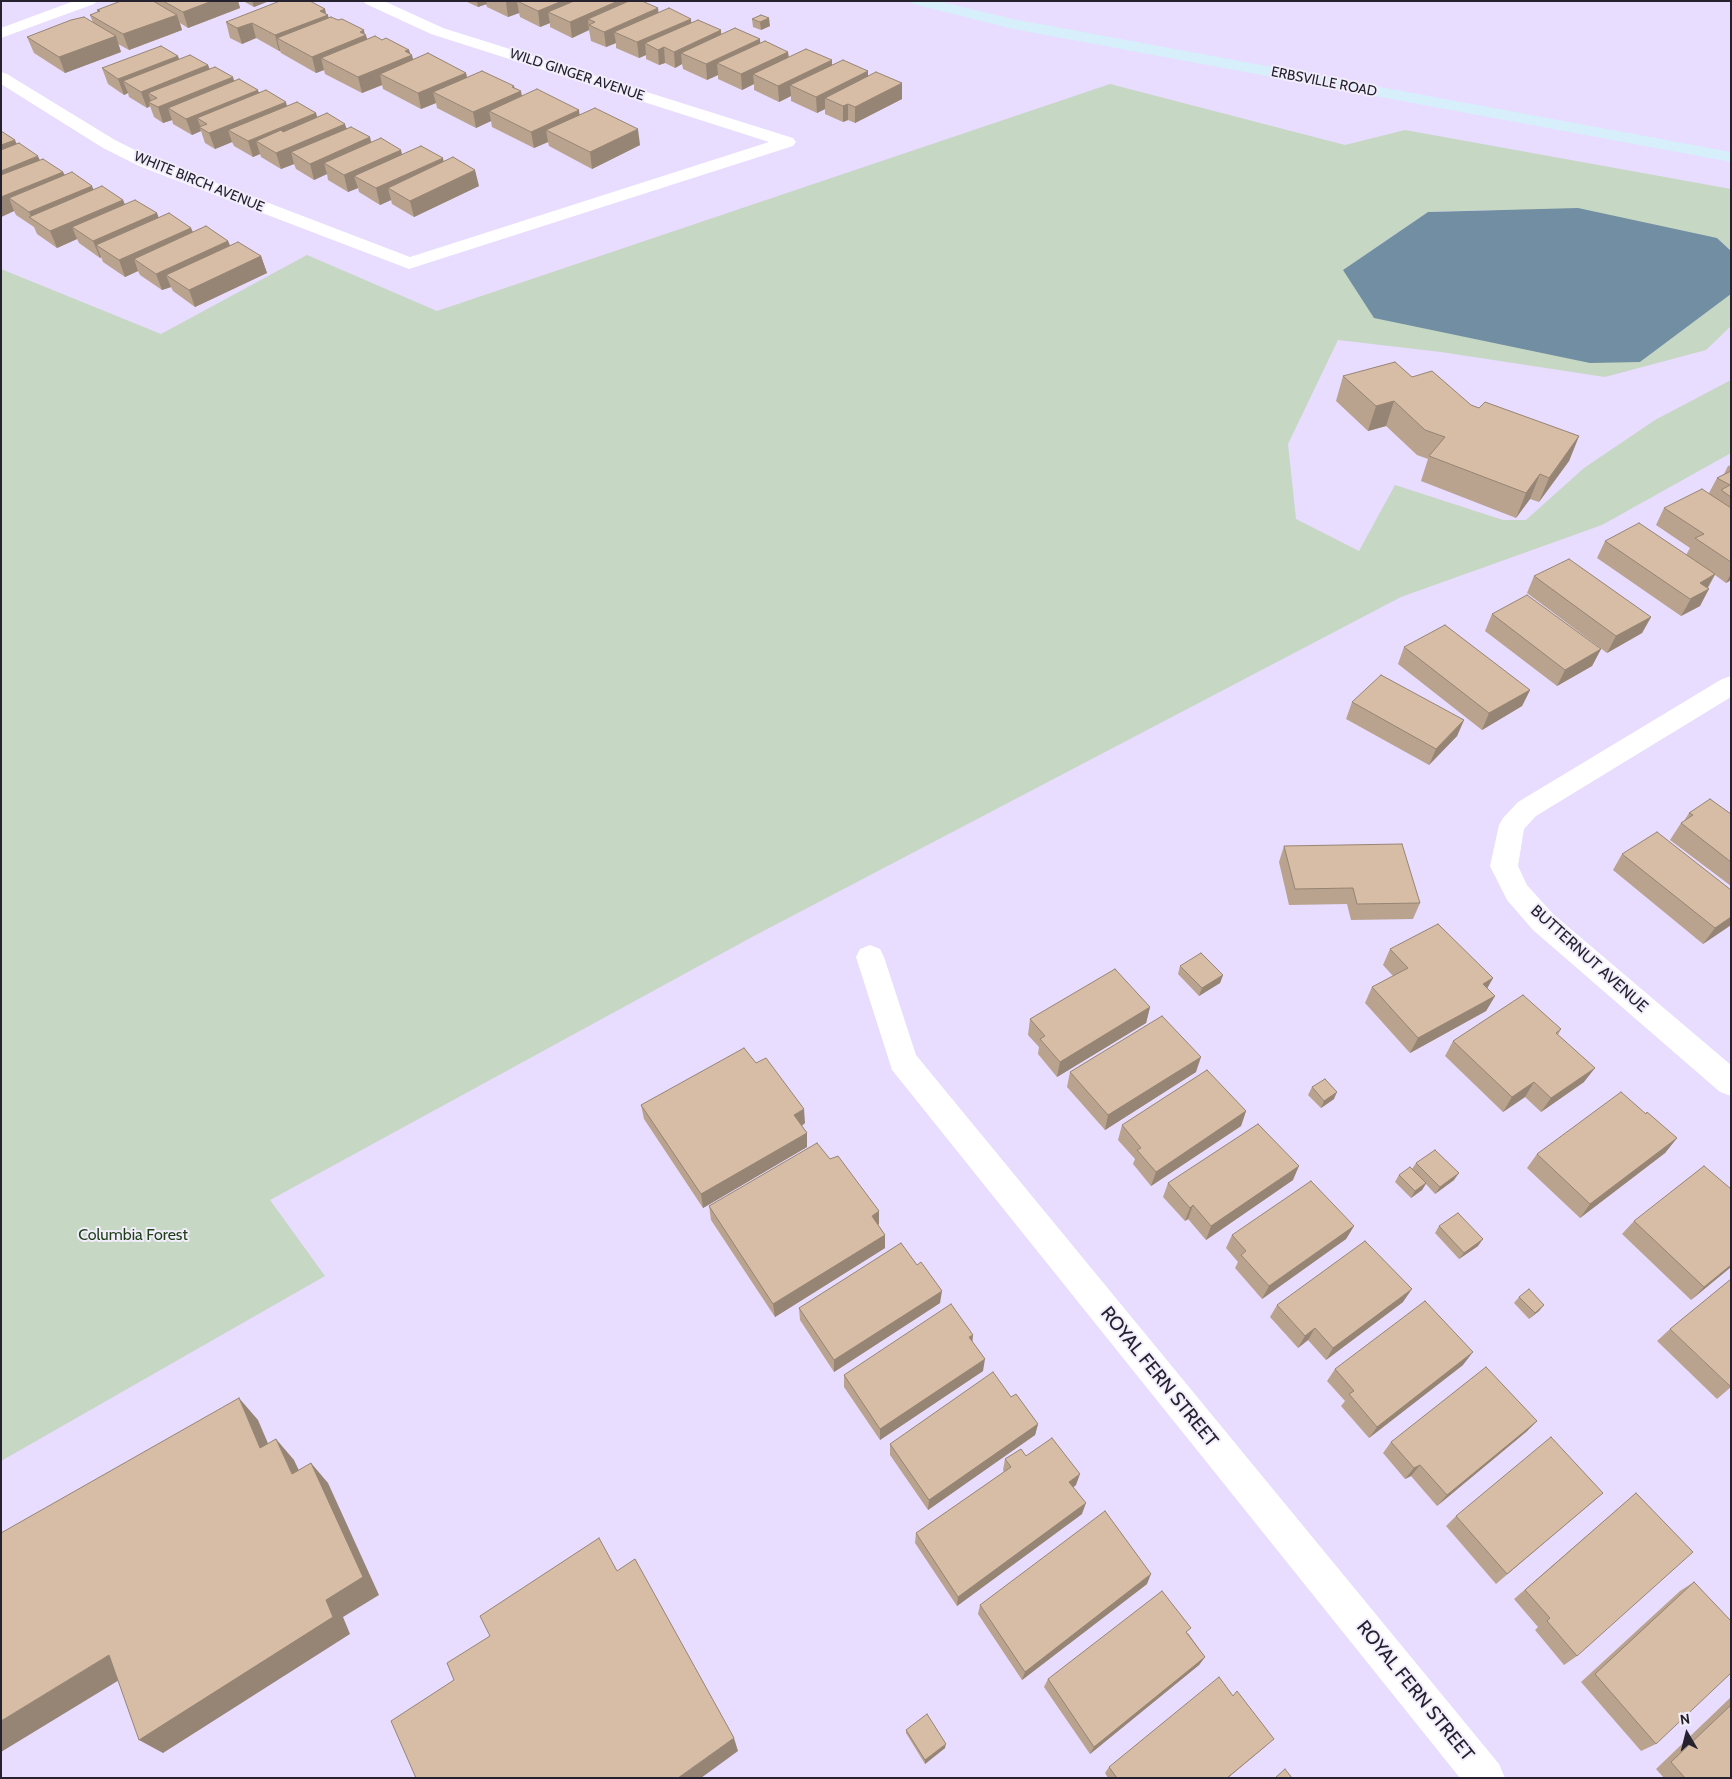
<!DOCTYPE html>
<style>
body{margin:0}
#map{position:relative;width:1732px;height:1779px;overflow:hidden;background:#e8dcff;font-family:Cabin,sans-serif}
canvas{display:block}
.frame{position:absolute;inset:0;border:2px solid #26212e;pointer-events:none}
.north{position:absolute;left:1662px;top:1709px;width:50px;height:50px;-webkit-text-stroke:4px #f2edfb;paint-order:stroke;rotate:352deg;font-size:14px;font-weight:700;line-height:20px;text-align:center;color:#26212e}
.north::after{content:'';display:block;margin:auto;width:18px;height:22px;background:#26212e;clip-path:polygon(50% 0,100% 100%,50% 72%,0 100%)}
</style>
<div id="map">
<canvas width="1732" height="1779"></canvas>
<div class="frame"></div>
<div class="north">N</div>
</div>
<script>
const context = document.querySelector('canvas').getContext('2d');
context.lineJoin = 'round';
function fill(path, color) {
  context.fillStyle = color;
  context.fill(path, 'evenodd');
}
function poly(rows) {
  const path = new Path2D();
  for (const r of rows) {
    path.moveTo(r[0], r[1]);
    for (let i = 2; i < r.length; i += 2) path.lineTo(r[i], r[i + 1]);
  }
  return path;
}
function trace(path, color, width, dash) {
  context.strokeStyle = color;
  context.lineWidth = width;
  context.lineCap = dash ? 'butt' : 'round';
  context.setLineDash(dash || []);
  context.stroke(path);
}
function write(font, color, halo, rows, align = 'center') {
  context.font = font + ' Cabin,sans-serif';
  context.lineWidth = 4;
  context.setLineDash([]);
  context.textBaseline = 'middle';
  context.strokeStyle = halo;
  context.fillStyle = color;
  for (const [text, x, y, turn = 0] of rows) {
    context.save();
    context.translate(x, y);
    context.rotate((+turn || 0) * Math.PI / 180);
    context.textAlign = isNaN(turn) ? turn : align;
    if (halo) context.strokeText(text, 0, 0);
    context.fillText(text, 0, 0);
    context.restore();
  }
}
fill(poly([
 [1110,84,1345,145,1405,130,1731,189,1731,251,1717,238,1493,210,1428,212,1343,270,1640,362,1731,294,1731,326,1706,350,1605,377,1441,352,1338,340,1288,444,1296,519,1359,551,1395,485,1503,520,1526,520,1584,468,1655,420,1731,380,1731,453,1602,525,1401,597,752,937,270,1200,325,1276,1,1461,1,269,161,334,307,255,437,311]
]), '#c6d7c3');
fill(poly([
 [1578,208,1717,238,1731,251,1731,294,1640,362,1590,363,1374,318,1343,270,1428,212]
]), '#718ea2');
fill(poly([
 [74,1,97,1,94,4,1,38,1,28,74,1],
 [363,1,384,1,443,28,793,138,796,142,793,146,409,269,139,166,103,148,1,84,1,72,7,74,115,140,151,158,410,257,769,142,431,34,366,4,363,1],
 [1731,676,1731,697,1536,816,1524,829,1518,866,1527,885,1553,914,1731,1065,1731,1096,1720,1092,1533,930,1507,900,1490,866,1499,825,1503,818,1518,802,1722,679,1731,676],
 [870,945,880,949,884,957,916,1055,1499,1764,1505,1778,1460,1778,892,1070,856,957,860,949,870,945]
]), '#fff');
fill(poly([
 [910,1,938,1,1013,19,1731,152,1731,162,1013,29,913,4,910,1]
]), '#d6effb');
fill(poly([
 [121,1,238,1,240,8,188,28,180,23,182,30,129,50,118,44,121,52,65,73,34,53,27,37,93,23,90,15,98,12,97,10],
 [243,1,269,1,254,7],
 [465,1,625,1,625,3,691,23,721,30,721,35,760,39,760,43,788,52,789,57,868,71,868,76,902,99,855,123,848,120,843,122,825,114,825,109,817,113,791,101,791,96,779,102,754,90,754,84,742,90,718,79,718,75,707,80,683,69,682,64,675,68,665,63,659,65,646,59,646,55,639,58,616,48,616,43,606,47,591,41,589,30,572,38,550,27,550,23,540,27,520,17,519,13,508,17,487,7,486,4,478,7],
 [325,9,326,14,328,15,328,18,365,34,367,39,382,40,409,50,410,54,413,59,466,73,467,77,515,88,522,96,579,115,640,145,592,169,549,146,548,142,534,148,492,127,491,121,476,128,437,108,436,103,421,109,383,89,382,85,362,93,325,74,324,70,316,73,281,53,280,51,279,51,256,38,242,44,230,38,226,22],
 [752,19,770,26,761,30,753,27],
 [178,56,179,60,208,65,210,69,287,106,316,113,317,117,347,128,372,142,402,155,443,162,479,186,414,217,392,204,391,200,380,205,359,192,358,188,348,192,328,180,327,174,314,180,296,169,294,164,281,169,261,157,260,154,253,157,234,146,232,142,215,149,205,143,201,131,192,135,173,124,172,120,163,123,154,117,150,106,147,108,129,97,128,93,124,95,108,84,102,68],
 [1,131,17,144,40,160,63,172,65,175,94,190,123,200,125,204,157,213,158,218,191,228,193,232,228,241,230,245,261,256,267,273,195,307,173,291,171,287,162,290,140,275,138,271,125,277,103,262,101,257,100,258,79,243,77,239,57,248,37,234,34,227,16,215,14,211,1,217],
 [1343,376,1412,377,1471,405,1479,408,1579,436,1569,461,1539,502,1530,499,1516,518,1421,481,1428,459,1417,455,1386,426,1368,431,1336,401],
 [1731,465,1731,580,1726,583,1715,575,1708,588,1700,606,1681,616,1597,558,1605,541,1686,555,1690,548,1656,525,1664,508,1709,493,1717,478,1724,474,1728,466],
 [1534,576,1651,617,1642,633,1607,653,1527,593],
 [1492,614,1601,649,1592,666,1557,686,1485,631],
 [1404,647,1530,690,1522,706,1482,730,1398,664],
 [1352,702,1464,720,1457,736,1429,765,1346,719],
 [1689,813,1731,814,1731,886,1670,840,1681,823,1684,821],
 [1284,846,1420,903,1413,919,1351,920,1347,904,1289,905,1279,862],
 [1622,854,1731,925,1703,944,1613,870],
 [1390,949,1493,978,1487,988,1495,996,1486,1011,1410,1053,1365,1003,1372,987,1393,976,1383,965],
 [1180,966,1223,975,1220,983,1199,996,1178,974],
 [1150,1007,1146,1023,1057,1077,1038,1054,1039,1047,1028,1035,1030,1019],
 [1561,1029,1558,1035,1584,1082,1541,1112,1525,1097,1503,1112,1445,1056,1453,1041],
 [756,1063,805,1123,802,1126,807,1133,807,1147,703,1208,644,1119,641,1105],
 [1070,1072,1196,1072,1105,1130,1067,1087],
 [1312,1087,1334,1099,1321,1108,1308,1095],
 [1246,1111,1241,1126,1151,1186,1133,1164,1135,1159,1118,1140,1122,1125],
 [1646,1114,1677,1138,1665,1153,1580,1218,1527,1168,1537,1154],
 [1416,1163,1454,1180,1435,1194,1426,1184,1422,1190,1411,1198,1395,1182,1399,1175,1412,1169],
 [1293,1180,1206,1240,1188,1219,1185,1221,1163,1197,1168,1183],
 [709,1206,879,1224,878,1225,885,1248,775,1317,711,1220],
 [1634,1221,1731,1267,1691,1300,1622,1234],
 [1354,1226,1346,1239,1262,1299,1235,1268,1238,1262,1226,1248,1232,1235],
 [1439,1226,1478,1246,1459,1259,1435,1233],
 [1519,1297,1544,1305,1539,1311,1529,1319,1514,1303],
 [1403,1302,1326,1360,1308,1340,1298,1348,1270,1317,1277,1305],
 [940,1303,834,1372,800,1320,799,1308],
 [1670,1329,1731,1387,1717,1399,1657,1341],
 [1463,1365,1369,1438,1341,1406,1345,1401,1327,1381,1335,1369],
 [983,1371,880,1440,844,1387,844,1375],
 [1537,1421,1526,1432,1437,1506,1411,1476,1405,1479,1383,1453,1391,1442],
 [1038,1424,1035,1435,928,1510,890,1455,890,1444],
 [1026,1456,1076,1485,1073,1487,1082,1514,957,1606,915,1543,916,1533,1004,1472,1003,1470,1005,1459],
 [1603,1493,1496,1584,1446,1526,1456,1516],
 [1636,1493,1577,1656,1564,1665,1535,1630,1538,1627,1514,1599],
 [1694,1582,1656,1744,1641,1751,1581,1682,1680,1591],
 [1147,1584,1022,1680,978,1614,980,1605],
 [1188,1633,1205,1657,1199,1665,1090,1754,1044,1687,1048,1679],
 [1731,1697,1731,1778,1664,1778,1656,1769],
 [906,1730,945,1748,925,1764,906,1733],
 [1266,1746,1228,1778,1108,1778,1105,1773,1109,1767]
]), '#b9a38e');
fill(poly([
 [212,1,238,1,240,8,188,28,183,12],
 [252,1,269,1,254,7],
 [477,1,486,1,487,4,478,7],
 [507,1,547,1,517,1,519,13,508,17,506,2],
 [562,1,595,1,548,12,550,23,540,27,538,11],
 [618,1,625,1,626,14,595,22,588,19,589,30,572,38,570,22],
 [658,8,660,24,614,32,616,43,606,47,604,32],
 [325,9,326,15,328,15,332,30,277,38,280,51,279,51,275,35],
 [177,15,182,30,129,50,123,34],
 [769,18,770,26,761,30,760,22],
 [691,19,692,34,664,47,665,63,659,65,658,50,645,43,646,55,639,58,637,42],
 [252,23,256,38,242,44,237,28],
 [364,30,365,36,366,35,370,51,321,58,324,70,316,73,312,57],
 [721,30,722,46,681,53,682,64,675,68,674,52],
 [116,36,121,52,65,73,59,57],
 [760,39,761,55,717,63,718,75,707,80,706,64],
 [409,50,411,56,412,55,416,71,380,74,382,85,362,93,358,77],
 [788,52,789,67,753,74,754,84,742,90,741,74],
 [178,56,183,72,123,81,128,93,124,95,118,79],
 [832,60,832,76,790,85,791,96,779,102,778,86],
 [208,65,213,81,157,98,148,93,152,104,148,102,150,106,147,108,141,92],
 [868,71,868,87,825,98,825,109,817,113,816,97],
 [466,73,469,88,433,92,436,103,421,109,418,93],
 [233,77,238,93,168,108,172,120,163,123,158,107],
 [902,83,902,99,855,123,855,107],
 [514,86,516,93,521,91,524,107,489,111,491,121,476,128,473,112],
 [258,90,263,106,197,118,201,128,199,127,201,131,192,135,186,119],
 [286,102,290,118,228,130,232,142,215,149,209,133],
 [848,104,848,120,843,122,843,106],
 [579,110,581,126,546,130,548,142,534,148,531,132],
 [316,113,320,129,256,141,260,154,253,157,248,141],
 [345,124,350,140,291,152,294,164,281,169,276,153],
 [638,129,640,145,592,169,590,152],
 [370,137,374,154,324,163,327,174,314,180,310,164],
 [15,140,22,156,1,164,1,145],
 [401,150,405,166,354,176,358,188,348,192,344,175],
 [38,156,45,172,1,190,1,171],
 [443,158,446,174,388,188,391,200,380,205,376,188],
 [475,170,479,186,414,217,410,201],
 [63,172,70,188,9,198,14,211,1,217,1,197],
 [92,186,99,202,32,219,29,212],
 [123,200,129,217,72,227,77,239,57,248,50,231],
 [157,213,163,230,96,245,101,257,100,258,93,241],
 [191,228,197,244,134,259,138,271,125,277,119,260],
 [228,241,234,257,166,275,171,287,162,290,156,274],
 [261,256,267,273,195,307,189,290],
 [1394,401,1386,426,1368,431,1376,406],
 [1579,436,1569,461,1539,502,1549,478],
 [1540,474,1530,499,1516,518,1526,493],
 [1715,574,1706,590,1709,589,1700,606,1681,616,1700,583],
 [1731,574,1731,580,1726,583],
 [1651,617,1642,633,1607,653,1616,636],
 [1601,649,1592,666,1557,686,1565,670],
 [1530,690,1522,706,1482,730,1489,713],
 [1464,720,1457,736,1429,765,1436,749],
 [1731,917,1731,925,1703,944,1715,928],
 [1223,975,1220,983,1199,996,1202,988],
 [1493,978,1484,994,1483,984],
 [1495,996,1486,1011,1410,1053,1418,1038],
 [1150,1007,1146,1023,1057,1077,1060,1062],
 [1201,1057,1196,1072,1105,1130,1108,1115],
 [1595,1068,1584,1082,1541,1112,1551,1098],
 [1534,1082,1525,1097,1503,1112,1512,1097],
 [1337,1092,1334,1099,1321,1108,1324,1101],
 [804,1109,805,1123,795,1130,794,1115],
 [1246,1111,1241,1126,1151,1186,1156,1172],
 [807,1133,807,1147,703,1208,701,1194],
 [1677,1138,1665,1153,1580,1218,1590,1204],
 [1299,1166,1293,1180,1206,1240,1211,1226],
 [1459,1173,1454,1180,1435,1194,1440,1187],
 [1426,1183,1422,1190,1411,1198,1415,1191],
 [1193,1205,1188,1219,1185,1221,1190,1208],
 [879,1211,879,1224,872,1229,872,1216],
 [1354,1226,1346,1239,1262,1299,1269,1286],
 [885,1235,885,1248,775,1317,773,1304],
 [1483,1239,1478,1246,1459,1259,1464,1253],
 [1731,1265,1731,1267,1691,1300,1704,1287],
 [1412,1289,1403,1302,1326,1360,1333,1348],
 [942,1291,940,1303,834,1372,834,1360],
 [1544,1305,1539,1311,1529,1319,1535,1313],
 [1315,1328,1308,1340,1298,1348,1305,1336],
 [973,1335,972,1347,969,1337],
 [1473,1352,1463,1365,1369,1438,1377,1427],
 [985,1359,983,1371,880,1440,880,1429],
 [239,1398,258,1420,279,1469,260,1448],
 [1537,1421,1526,1432,1437,1506,1447,1495],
 [1038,1424,1035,1435,928,1510,929,1500],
 [276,1439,294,1460,310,1494,292,1474],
 [311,1463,328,1483,379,1595,343,1617,350,1634,163,1753,139,1740,326,1600],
 [1420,1465,1411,1476,1405,1479,1414,1468],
 [1080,1474,1076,1485,1066,1493,1069,1482],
 [1086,1503,1082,1514,957,1606,958,1597],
 [1151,1574,1147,1584,1022,1680,1025,1672],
 [109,1655,134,1671,1,1752,1,1721],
 [1205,1657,1199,1665,1090,1754,1094,1747],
 [734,1738,738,1751,701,1778,678,1778],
 [946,1744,945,1748,925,1764,925,1760]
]), '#968474');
const building = poly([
 [121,1,153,1,177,15,123,34,90,15,100,11,97,10,121,1],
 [163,1,212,1,183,12,163,1],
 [280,1,310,1,325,9,320,11,328,15,275,35,252,23,237,28,226,22,280,1],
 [517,1,562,1,538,11,517,1],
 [574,1,618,1,570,22,548,12,574,1],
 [629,1,642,1,658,8,604,32,589,25,595,22,588,19,629,1],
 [669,8,691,19,637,42,614,32,669,8],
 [761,15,769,18,760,22,752,19,761,15],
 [84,17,116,36,59,57,27,37,71,20,84,17],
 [331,17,338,20,342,19,364,30,360,32,366,35,312,57,277,38,331,17],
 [698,20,721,30,674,52,664,47,658,50,645,43,698,20],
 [735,28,760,39,706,64,681,53,735,28],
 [375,36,382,40,386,38,409,50,405,51,412,55,358,77,321,58,375,36],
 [765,41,788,52,741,74,717,63,765,41],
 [161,46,178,56,118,79,102,68,161,46],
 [806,49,832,60,778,86,753,74,806,49],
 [428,53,466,73,418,93,380,74,428,53],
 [190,55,208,65,141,92,123,81,190,55],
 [843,60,868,71,816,97,790,85,843,60],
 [215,67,233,77,158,107,148,102,157,98,148,93,215,67],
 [482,71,514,86,512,87,521,91,473,112,433,92,482,71],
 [876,72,902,83,855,107,848,104,843,106,825,98,876,72],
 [239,79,258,90,186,119,168,108,239,79],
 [537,89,579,110,531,132,489,111,537,89],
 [266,90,286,102,209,133,199,127,207,124,197,118,266,90],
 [297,102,316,113,248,141,228,130,297,102],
 [595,108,638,129,590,152,546,130,595,108],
 [327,113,345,124,276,153,256,141,281,130,283,132,327,113],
 [351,127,370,137,310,164,291,152,351,127],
 [1,131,15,140,1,145,1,131],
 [381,138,401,150,344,175,324,163,381,138],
 [19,143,38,156,1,171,1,150,19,143],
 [421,146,443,158,376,188,354,176,421,146],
 [453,157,475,170,410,201,388,188,453,157],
 [43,159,63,172,1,197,1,175,43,159],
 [72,172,92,186,29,212,9,198,72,172],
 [102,186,123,200,50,231,29,217,102,186],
 [135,200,157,213,93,241,72,227,135,200],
 [169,213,191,228,119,260,96,245,169,213],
 [206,226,228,241,156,274,134,259,206,226],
 [238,242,261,256,189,290,166,275,238,242],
 [1395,362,1412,377,1432,371,1471,405,1479,408,1485,402,1579,436,1549,478,1540,474,1526,493,1429,456,1445,437,1425,430,1394,401,1376,406,1343,376,1395,362],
 [1731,471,1731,497,1721,490,1730,485,1717,478,1731,471],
 [1702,489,1731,508,1731,562,1695,538,1704,534,1664,508,1702,489],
 [1639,523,1715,574,1700,583,1709,589,1690,599,1605,541,1639,523],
 [1569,559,1651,617,1616,636,1534,576,1569,559],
 [1527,595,1601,649,1565,670,1492,614,1527,595],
 [1445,625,1530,690,1489,713,1404,647,1445,625],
 [1381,675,1464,720,1436,749,1352,702,1381,675],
 [1710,799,1731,814,1731,862,1681,823,1693,815,1689,813,1710,799],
 [1657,832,1731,890,1731,917,1715,928,1622,854,1657,832],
 [1402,844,1420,903,1357,904,1353,888,1295,889,1284,846,1402,844],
 [1438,924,1493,978,1483,984,1495,996,1418,1038,1372,987,1408,968,1390,949,1438,924],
 [1201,953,1223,975,1202,988,1180,966,1201,953],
 [1115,969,1150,1007,1060,1062,1040,1039,1045,1036,1030,1019,1115,969],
 [1523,995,1561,1029,1556,1033,1595,1068,1551,1098,1534,1082,1512,1097,1453,1041,1523,995],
 [1162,1016,1201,1057,1108,1115,1070,1072,1162,1016],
 [744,1048,756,1063,766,1058,804,1109,794,1115,807,1133,701,1194,641,1105,744,1048],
 [1207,1070,1246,1111,1156,1172,1137,1150,1141,1148,1122,1125,1207,1070],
 [1325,1079,1337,1092,1324,1101,1312,1087,1325,1079],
 [1621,1092,1646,1114,1647,1112,1677,1138,1590,1204,1537,1154,1621,1092],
 [1258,1124,1299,1166,1211,1226,1193,1205,1190,1208,1168,1183,1258,1124],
 [817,1143,830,1159,838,1156,879,1211,872,1216,885,1235,773,1304,709,1206,817,1143],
 [1435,1150,1459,1173,1440,1187,1416,1163,1435,1150],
 [1704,1166,1731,1189,1731,1265,1704,1287,1634,1221,1704,1166],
 [1410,1167,1426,1183,1415,1191,1399,1175,1410,1167],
 [1311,1181,1354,1226,1269,1286,1241,1255,1246,1251,1232,1235,1311,1181],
 [1458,1213,1483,1239,1464,1253,1439,1226,1458,1213],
 [1365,1241,1412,1289,1333,1348,1315,1328,1305,1336,1277,1305,1365,1241],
 [901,1243,917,1265,921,1262,942,1291,834,1360,799,1308,901,1243],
 [1731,1279,1731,1387,1670,1329,1731,1279],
 [1529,1289,1544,1305,1535,1313,1519,1297,1529,1289],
 [1425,1301,1473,1352,1377,1427,1349,1394,1354,1391,1335,1369,1425,1301],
 [951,1304,973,1335,969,1337,985,1359,880,1429,844,1375,951,1304],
 [1486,1367,1537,1421,1447,1495,1420,1465,1414,1468,1391,1442,1486,1367],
 [993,1372,1011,1397,1016,1394,1038,1424,929,1500,890,1444,993,1372],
 [239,1398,260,1448,276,1439,292,1474,311,1463,363,1577,326,1600,333,1617,139,1740,109,1655,1,1721,1,1533,239,1398],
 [1551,1437,1603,1493,1507,1574,1456,1516,1551,1437],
 [1052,1438,1080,1474,1069,1482,1086,1503,958,1597,916,1533,1011,1467,1005,1459,1021,1449,1026,1456,1052,1438],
 [1636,1493,1693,1552,1577,1656,1547,1621,1550,1618,1525,1590,1636,1493],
 [1105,1511,1151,1574,1025,1672,980,1605,1105,1511],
 [599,1538,617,1571,635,1559,734,1738,678,1778,416,1778,391,1721,454,1680,447,1663,490,1636,480,1616,599,1538],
 [1694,1582,1731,1621,1731,1673,1656,1744,1595,1674,1694,1582],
 [1162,1591,1191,1628,1186,1632,1205,1657,1094,1747,1048,1679,1162,1591],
 [1219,1677,1233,1696,1237,1691,1274,1739,1227,1778,1117,1778,1109,1767,1219,1677],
 [1731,1705,1731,1778,1685,1778,1671,1762,1731,1705],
 [927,1714,946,1744,925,1760,906,1730,927,1714],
 [1285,1769,1292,1778,1275,1778,1285,1769]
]);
fill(building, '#d7bda5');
trace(building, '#968474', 1);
write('14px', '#26212e', '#f2edfb', [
 ["WILD GINGER AVENUE",577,75,18],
 ["ERBSVILLE ROAD",1324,82,11],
 ["WHITE BIRCH AVENUE",199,182,22]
]);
write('16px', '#26212e', '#f2edfb', [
 ["BUTTERNUT AVENUE",1589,959,42]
]);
write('16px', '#1e3f18', '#f2edfb', [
 ["Columbia Forest",133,1235]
]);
write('19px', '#26212e', '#f2edfb', [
 ["ROYAL FERN STREET",1159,1377,51],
 ["ROYAL FERN STREET",1415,1691,51]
]);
</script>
